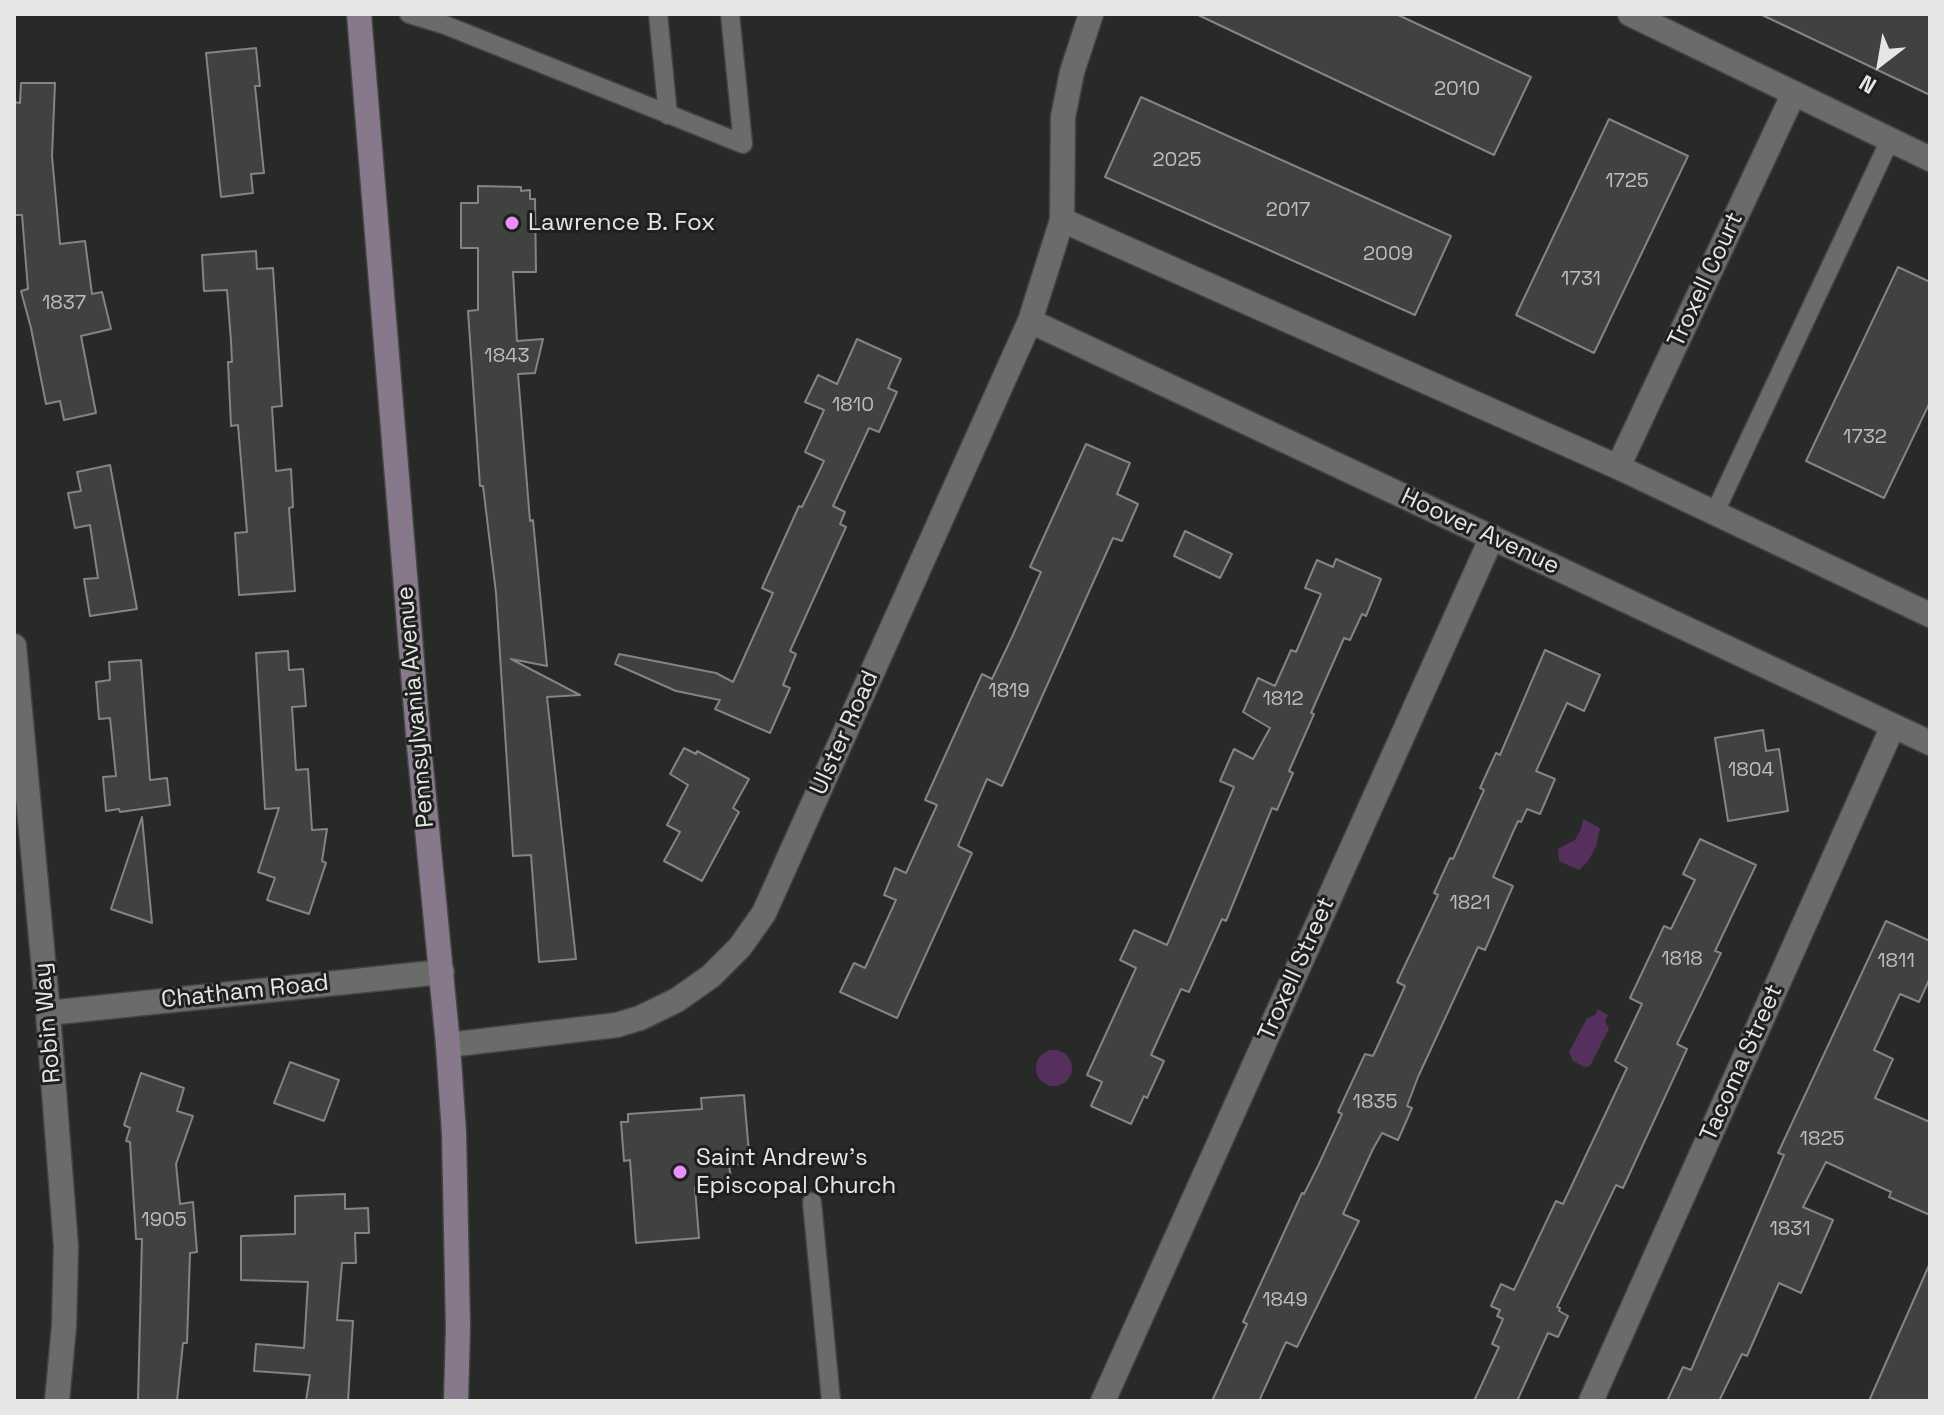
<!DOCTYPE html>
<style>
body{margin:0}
#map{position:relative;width:1944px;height:1415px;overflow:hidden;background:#272a27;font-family:"Space Grotesk",sans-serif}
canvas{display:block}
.frame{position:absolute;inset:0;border:16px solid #e5e7e5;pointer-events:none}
.north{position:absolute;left:1840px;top:24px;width:80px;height:80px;-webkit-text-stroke:6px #1e201d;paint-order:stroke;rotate:211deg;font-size:22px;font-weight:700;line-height:32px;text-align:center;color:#e5e7e5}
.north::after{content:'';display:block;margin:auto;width:28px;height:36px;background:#e5e7e5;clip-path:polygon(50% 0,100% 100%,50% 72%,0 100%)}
</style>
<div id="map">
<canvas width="1944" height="1415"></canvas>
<div class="frame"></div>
<div class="north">N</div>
</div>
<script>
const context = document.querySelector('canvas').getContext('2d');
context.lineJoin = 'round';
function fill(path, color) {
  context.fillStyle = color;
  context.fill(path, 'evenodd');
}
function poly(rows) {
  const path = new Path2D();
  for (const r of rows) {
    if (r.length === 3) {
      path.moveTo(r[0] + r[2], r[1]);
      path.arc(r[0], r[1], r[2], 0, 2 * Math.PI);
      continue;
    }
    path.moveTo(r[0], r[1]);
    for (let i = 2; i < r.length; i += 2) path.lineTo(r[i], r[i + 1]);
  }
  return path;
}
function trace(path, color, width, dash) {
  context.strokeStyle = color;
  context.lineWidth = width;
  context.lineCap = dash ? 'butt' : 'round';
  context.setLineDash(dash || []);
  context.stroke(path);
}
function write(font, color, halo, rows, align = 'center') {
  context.font = font + ' "Space Grotesk",sans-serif';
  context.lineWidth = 6;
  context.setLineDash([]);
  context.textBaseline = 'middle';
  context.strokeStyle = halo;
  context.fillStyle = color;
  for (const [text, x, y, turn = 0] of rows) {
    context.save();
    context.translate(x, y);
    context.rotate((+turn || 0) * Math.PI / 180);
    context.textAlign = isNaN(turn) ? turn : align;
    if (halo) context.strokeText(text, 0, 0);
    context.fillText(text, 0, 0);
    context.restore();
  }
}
fill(poly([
 [1583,819,1600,828,1596,847,1588,861,1579,870,1559,861,1558,849,1575,840,1581,829],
 [1598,1009,1608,1015,1605,1021,1609,1029,1590,1066,1584,1067,1573,1061,1569,1052,1587,1018,1595,1015],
 [1054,1068,18]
]), '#55305c');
const building = poly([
 [1196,14,1396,14,1531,77,1494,155,1196,14],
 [1760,14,1930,14,1930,95,1842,53,1760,14],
 [256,48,260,86,255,86,264,173,251,174,253,193,221,197,206,53,256,48],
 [21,83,55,83,52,156,60,244,85,241,92,294,102,292,111,329,81,336,96,413,64,420,60,401,46,404,31,328,21,291,28,289,22,215,14,215,14,102,20,103,21,83],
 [1141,97,1451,236,1415,315,1105,177,1141,97],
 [1609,119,1688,156,1594,353,1516,315,1609,119],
 [478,186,521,187,521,191,530,190,530,199,535,199,536,272,513,272,517,341,543,339,535,373,518,374,530,521,533,520,547,666,511,659,580,695,547,697,576,959,539,962,531,855,513,856,496,593,483,486,480,486,468,311,478,310,478,248,461,248,461,203,478,203,478,186],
 [256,251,257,269,273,268,282,406,272,407,276,471,291,469,293,507,289,508,295,591,239,595,235,533,247,532,238,425,231,426,228,362,232,362,231,341,227,290,204,291,202,255,256,251],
 [1898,267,1930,282,1930,402,1884,498,1806,461,1898,267],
 [857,339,901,359,888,388,897,392,879,432,869,428,833,506,845,512,840,524,846,527,790,651,796,654,783,685,790,688,770,733,715,709,720,700,676,691,615,664,619,654,716,673,733,682,773,593,762,588,799,506,802,507,824,461,805,452,824,410,805,402,818,375,837,384,857,339],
 [1086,444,1130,463,1117,494,1138,504,1122,541,1113,538,1002,786,987,779,958,846,972,853,897,1018,840,992,854,963,865,968,896,900,884,895,895,868,906,873,937,805,925,800,982,674,992,679,1012,637,1041,572,1030,567,1086,444],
 [110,465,137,609,90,616,84,579,98,578,90,525,75,528,68,493,81,491,77,472,110,465],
 [1185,531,1232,554,1220,578,1174,556,1185,531],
 [1336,559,1381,579,1366,616,1362,614,1350,640,1344,638,1311,713,1314,714,1289,771,1293,773,1277,810,1272,808,1226,921,1222,919,1189,992,1181,989,1151,1055,1164,1061,1147,1098,1144,1096,1131,1124,1091,1106,1102,1082,1087,1075,1136,968,1120,960,1134,930,1167,945,1234,787,1220,781,1234,749,1253,759,1270,728,1243,712,1258,678,1275,686,1291,650,1296,652,1321,594,1305,588,1317,560,1333,567,1336,559],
 [1545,650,1600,675,1584,711,1567,703,1536,771,1555,779,1540,814,1527,809,1521,822,1518,821,1493,877,1513,886,1485,950,1478,947,1418,1077,1407,1106,1412,1108,1398,1140,1382,1133,1373,1149,1343,1214,1359,1221,1297,1347,1286,1342,1259,1401,1212,1401,1247,1324,1243,1322,1302,1193,1304,1194,1318,1166,1342,1114,1338,1112,1365,1054,1373,1056,1405,986,1397,982,1438,895,1434,893,1450,858,1453,859,1484,790,1480,788,1496,753,1500,755,1545,650],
 [288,651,289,670,303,669,306,706,292,707,296,770,308,769,312,830,327,829,322,861,326,863,309,914,267,900,275,878,258,872,279,808,265,809,256,653,288,651],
 [141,660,150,780,167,778,170,805,120,812,119,809,106,811,103,777,116,776,110,718,99,719,96,682,110,680,109,662,141,660],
 [1763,730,1766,751,1779,749,1788,811,1728,821,1715,738,1763,730],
 [684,748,696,754,697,751,749,779,733,808,739,812,702,881,664,861,680,832,667,825,688,785,670,774,684,748],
 [142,817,152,923,111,909,142,817],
 [1700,839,1756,865,1715,951,1721,953,1677,1044,1687,1049,1623,1188,1616,1185,1557,1307,1560,1308,1559,1311,1568,1316,1558,1337,1548,1333,1517,1401,1474,1401,1499,1347,1492,1344,1503,1319,1497,1316,1500,1310,1491,1306,1501,1284,1514,1290,1556,1201,1563,1204,1627,1068,1615,1061,1642,1004,1630,998,1664,926,1671,929,1695,880,1683,874,1700,839],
 [1886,921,1930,941,1930,978,1919,1002,1900,994,1874,1050,1893,1059,1875,1098,1930,1122,1930,1215,1889,1197,1891,1192,1826,1162,1803,1207,1833,1220,1801,1293,1779,1283,1747,1356,1742,1354,1719,1401,1667,1401,1683,1367,1691,1370,1784,1155,1778,1153,1886,921],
 [290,1062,339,1080,324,1121,274,1103,290,1062],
 [141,1073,184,1088,177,1111,193,1116,176,1164,180,1204,193,1202,197,1252,190,1253,187,1343,183,1343,177,1401,138,1401,142,1239,136,1239,130,1142,126,1141,130,1128,124,1125,141,1073],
 [744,1095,750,1164,729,1165,731,1179,727,1179,727,1184,695,1188,699,1238,636,1243,630,1160,624,1161,621,1122,628,1122,628,1114,702,1109,701,1098,744,1095],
 [345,1194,345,1209,368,1208,369,1233,355,1233,356,1263,342,1263,337,1320,353,1321,348,1401,306,1401,310,1375,254,1371,256,1344,304,1348,308,1282,241,1280,241,1236,295,1234,295,1196,345,1194],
 [1930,1263,1930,1401,1869,1401,1930,1263]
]);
fill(building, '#40423f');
trace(building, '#828581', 2);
const lane = poly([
 [409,14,445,25,743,144,730,14],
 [658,14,668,115],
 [1715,512,1890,140],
 [812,1202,831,1401]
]);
const street = poly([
 [1630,14,1930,159],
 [1062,220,1618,467,1930,615],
 [1030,321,1930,743],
 [1618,467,1794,93],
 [14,646,48,1013,66,1247,64,1326,57,1401],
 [48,1013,442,972],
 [448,1045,617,1025,640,1018,677,1000,711,976,740,947,764,913,1030,321,1062,220,1063,117,1072,72,1091,14],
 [1103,1401,1492,537],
 [1591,1401,1893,726]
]);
const secondary = poly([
 [359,14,419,746,448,1045,454,1133,458,1327,456,1401]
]);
trace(lane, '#434543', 21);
trace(street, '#434543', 27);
trace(secondary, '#434543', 27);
trace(lane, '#696c68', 18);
trace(street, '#696c68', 24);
trace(secondary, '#88788c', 24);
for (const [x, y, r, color] of [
 [512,223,8,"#ea8dfd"],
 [680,1172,8,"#ea8dfd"]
]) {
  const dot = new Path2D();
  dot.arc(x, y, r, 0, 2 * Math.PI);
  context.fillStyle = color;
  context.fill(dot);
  trace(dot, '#1e201d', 3);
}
write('20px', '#bcbebc', null, [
 ["2010",1457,90],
 ["2025",1177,161],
 ["1725",1627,182],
 ["2017",1288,211],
 ["2009",1388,255],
 ["1731",1581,280],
 ["1837",64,304],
 ["1843",507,357],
 ["1810",853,406],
 ["1732",1865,438],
 ["1819",1009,692],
 ["1812",1283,700],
 ["1804",1751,771],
 ["1821",1470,904],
 ["1818",1682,960],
 ["1811",1896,962],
 ["1835",1375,1103],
 ["1825",1822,1140],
 ["1905",164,1221],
 ["1831",1790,1230],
 ["1849",1285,1301]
]);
write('24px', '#e5e7e5', '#1e201d', [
 ["Lawrence B. Fox",528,223],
 ["Saint Andrew's",696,1158],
 ["Episcopal Church",696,1186]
], 'left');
write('24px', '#e5e7e5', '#1e201d', [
 ["Troxell Court",1706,280,-65],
 ["Hoover Avenue",1480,532,25],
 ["Pennsylvania Avenue",416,707,-95],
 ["Ulster Road",845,733,-66],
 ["Troxell Street",1297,969,-66],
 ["Chatham Road",245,992,-6],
 ["Robin Way",48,1023,-95],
 ["Tacoma Street",1742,1063,-66]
]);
</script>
